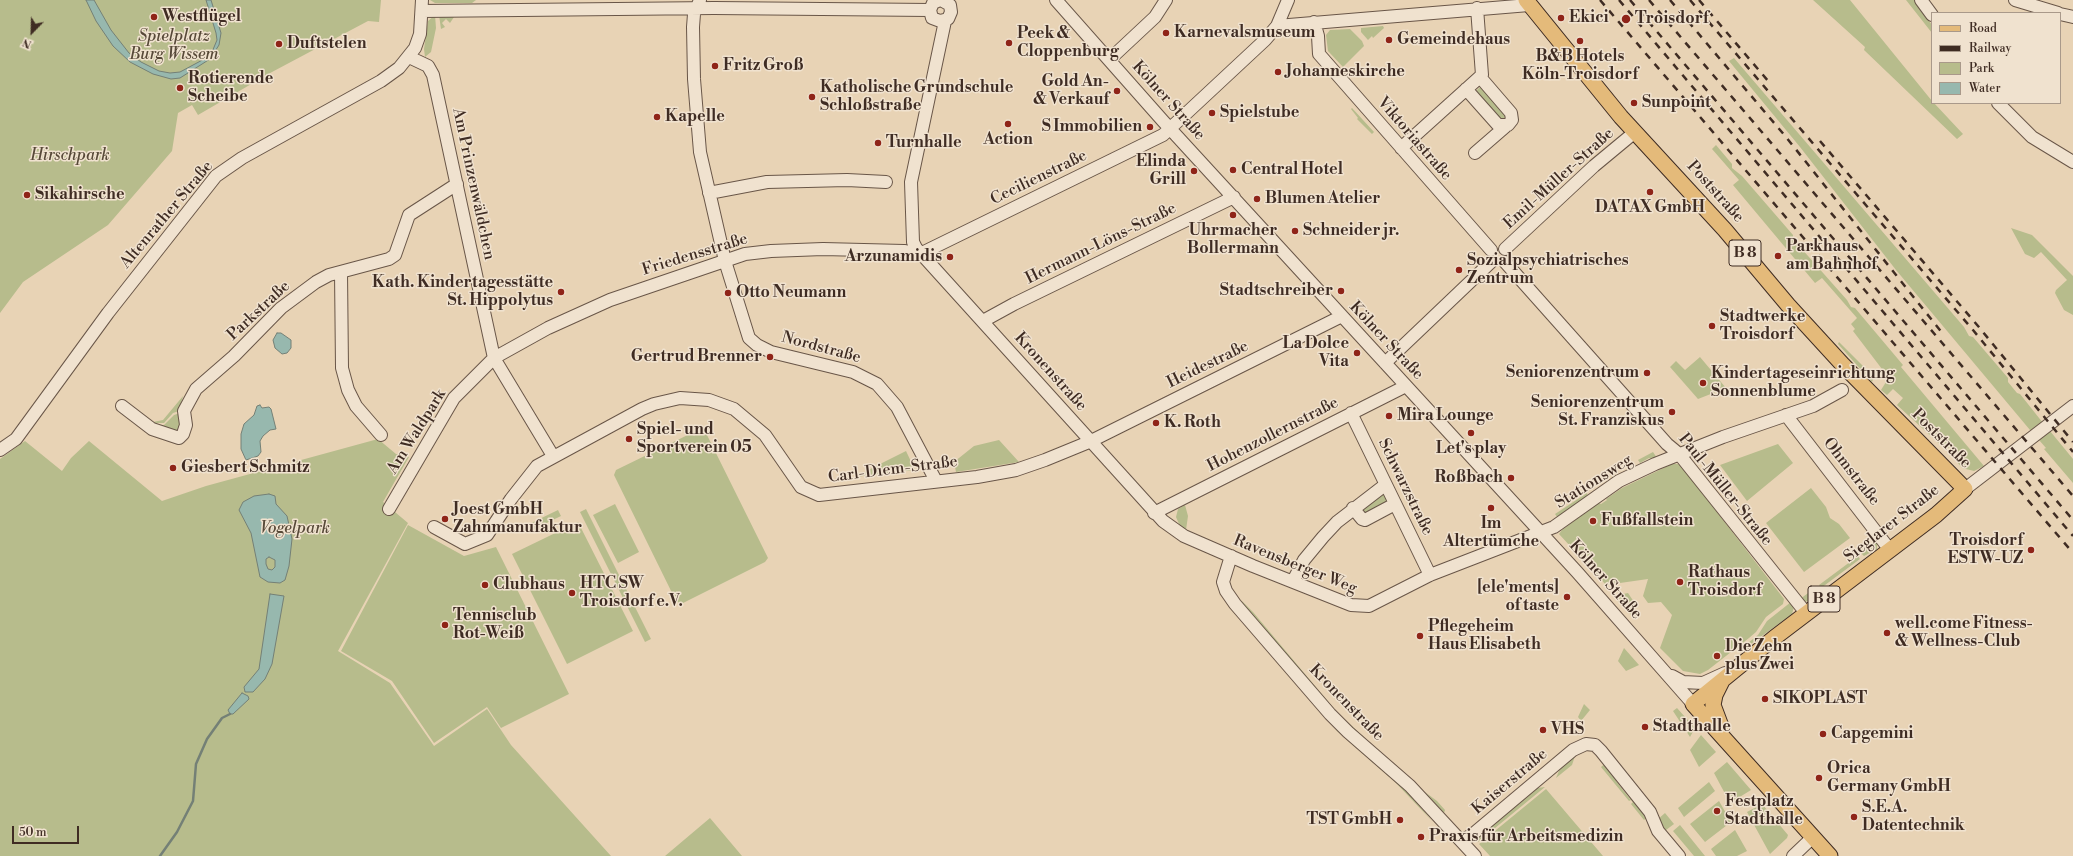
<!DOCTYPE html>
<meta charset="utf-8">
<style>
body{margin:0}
#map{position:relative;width:2073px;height:856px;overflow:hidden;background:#e8d3b5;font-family:"Libre Bodoni",serif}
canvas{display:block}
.legend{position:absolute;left:1931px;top:12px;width:130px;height:92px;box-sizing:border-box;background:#f0e2cf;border:1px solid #a9998a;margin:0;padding:5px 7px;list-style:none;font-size:12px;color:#3f2c23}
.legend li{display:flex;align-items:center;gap:8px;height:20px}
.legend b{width:20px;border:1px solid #a9998a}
.north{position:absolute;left:12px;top:12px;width:40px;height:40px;-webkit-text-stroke:3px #f0e2cf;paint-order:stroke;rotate:203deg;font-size:11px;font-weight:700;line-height:16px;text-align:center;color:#3f2c23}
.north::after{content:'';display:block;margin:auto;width:14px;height:18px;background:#3f2c23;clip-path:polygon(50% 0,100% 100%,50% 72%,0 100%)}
.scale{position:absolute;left:12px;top:826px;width:67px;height:18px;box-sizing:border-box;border:2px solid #3f2c23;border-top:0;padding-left:5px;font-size:12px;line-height:14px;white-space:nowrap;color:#3f2c23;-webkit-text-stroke:3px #f0e2cf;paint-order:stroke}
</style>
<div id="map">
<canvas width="2073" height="856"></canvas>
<ul class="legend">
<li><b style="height:5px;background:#e4ba7a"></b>Road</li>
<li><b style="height:5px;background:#3f2c23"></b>Railway</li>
<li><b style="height:11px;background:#b7bc8c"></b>Park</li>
<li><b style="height:11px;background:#97b8ae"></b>Water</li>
</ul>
<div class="north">N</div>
<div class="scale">50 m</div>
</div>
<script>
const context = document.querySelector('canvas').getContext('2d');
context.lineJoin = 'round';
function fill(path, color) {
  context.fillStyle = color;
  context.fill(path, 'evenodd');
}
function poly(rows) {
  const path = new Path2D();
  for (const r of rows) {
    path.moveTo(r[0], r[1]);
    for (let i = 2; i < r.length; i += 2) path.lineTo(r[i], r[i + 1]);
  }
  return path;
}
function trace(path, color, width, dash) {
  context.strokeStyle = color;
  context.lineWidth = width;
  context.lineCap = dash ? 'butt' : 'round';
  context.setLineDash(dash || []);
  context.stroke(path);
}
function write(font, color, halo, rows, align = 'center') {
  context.font = font + ' "Libre Bodoni",serif';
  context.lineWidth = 3;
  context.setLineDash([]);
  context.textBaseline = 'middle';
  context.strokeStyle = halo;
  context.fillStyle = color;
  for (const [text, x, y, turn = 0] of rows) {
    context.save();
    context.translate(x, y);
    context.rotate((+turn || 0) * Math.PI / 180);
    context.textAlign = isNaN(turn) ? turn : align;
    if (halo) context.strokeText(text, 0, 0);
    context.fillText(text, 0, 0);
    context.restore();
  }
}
fill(poly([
 [0,0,381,0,379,22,368,21,272,72,198,115,192,105,178,113,172,151,108,225,23,282,0,313],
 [430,0,476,0,472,3,435,3],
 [1813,0,1850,0,1932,101,1932,103,1934,103,1963,134,1957,139,1864,50,1865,47],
 [1906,0,1914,0,1932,25,1932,33],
 [435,15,436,28,431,52,425,57,424,49,428,21],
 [439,15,454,16,454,17,450,23,446,19,442,23,445,27,441,29],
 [1383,26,1384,28,1373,38,1372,36,1368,40,1361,32,1361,28],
 [1350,29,1362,41,1364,46,1343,67,1328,51,1326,35,1330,30],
 [1734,58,1964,327,1969,336,1973,337,2008,378,2008,382,2017,393,2020,394,2043,423,2032,432,2030,430,1896,270,1800,147,1729,61],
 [1481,86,1506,116,1504,119,1501,120,1476,91],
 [1352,108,1374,132,1372,134,1357,119,1358,118,1351,109],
 [1716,145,1732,164,1732,168,1742,176,1793,235,1793,239,1847,300,1851,307,1855,308,1903,365,1901,367,1984,466,1974,471,1962,468,1958,463,1963,458,1951,446,1946,450,1897,405,1903,398,1893,389,1887,395,1881,390,1886,382,1885,373,1853,331,1855,329,1851,324,1857,318,1822,278,1815,283,1733,185,1739,180,1712,149],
 [2011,228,2032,235,2073,276,2073,315,2064,310,2055,293,2056,290,2067,280,2041,252,2034,258,2025,254],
 [1839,342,1874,377,1872,382,1838,344],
 [1700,357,1726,388,1698,399,1670,367,1676,361,1685,370],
 [183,396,179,411,173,413,164,423,148,423,163,420],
 [180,413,181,420,178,431,153,426,164,425,174,415],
 [700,429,705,431,768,558,765,562,681,604,676,601,614,475,616,470],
 [2050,431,2073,459,2073,483,2044,449,2046,448,2039,440],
 [378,439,396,454,409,457,383,502,408,523,338,651,390,683,434,746,487,709,511,745,611,856,0,856,0,459,25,441,62,471,71,458,89,441,162,501,206,486],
 [999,440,1019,462,956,472,954,462,974,446],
 [1778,444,1793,463,1747,501,1720,465],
 [906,451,915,470,855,477,882,463],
 [1653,452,1657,458,1653,460,1649,458,1640,463,1638,460],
 [1672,464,1678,464,1683,468,1784,599,1783,604,1766,617,1756,632,1749,638,1708,670,1700,674,1683,671,1660,648,1672,615,1661,602,1648,603,1643,596,1648,579,1606,585,1559,534,1562,530,1574,521,1599,503,1601,504,1607,500,1606,499,1622,488],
 [1811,488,1826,507,1830,518,1839,524,1850,538,1804,572,1766,523],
 [1382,493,1388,499,1386,503,1366,514,1361,508],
 [1587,493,1588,497,1558,518,1555,514],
 [615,504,639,552,618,563,593,515],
 [1185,505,1188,516,1186,530,1179,524,1176,517,1178,509],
 [586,509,651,639,645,642,580,512],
 [558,510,561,516,526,533,523,527],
 [578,522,633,631,567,664,512,554],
 [408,525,464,556,496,547,569,694,501,728,487,707,434,743,392,681,341,651],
 [1877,541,1877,549,1864,556,1861,553],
 [1858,556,1860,559,1821,588,1819,585],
 [1815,588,1817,591,1809,601,1803,602,1800,599],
 [1628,593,1636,605,1631,615,1613,596],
 [1236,597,1243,602,1253,612,1336,711,1371,744,1368,744,1343,721],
 [1791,602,1794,607,1792,614,1744,649,1743,647,1758,635,1767,621],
 [1238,615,1409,794,1433,822,1395,782,1337,731],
 [1624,648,1639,665,1626,671,1618,661],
 [1584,704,1590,710,1581,721,1578,717],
 [1677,708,1695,728,1690,737,1673,711],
 [1701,735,1716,752,1699,767,1690,750],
 [1576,753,1572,765,1556,778,1561,766],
 [1607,762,1620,778,1616,781,1630,799,1635,795,1647,817,1644,820,1631,804,1633,802,1631,800,1629,801,1601,767],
 [1727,762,1751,790,1730,803,1714,773],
 [1709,782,1715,791,1684,817,1678,808],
 [1545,787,1478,842,1475,839,1537,788],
 [1546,789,1603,856,1490,856,1479,844],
 [1425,792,1437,801,1445,810,1444,813],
 [1719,801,1731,822,1705,842,1690,824],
 [1762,804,1788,835,1787,838,1770,854,1747,812],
 [1665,813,1674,824,1666,830,1657,820],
 [710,818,742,856,665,856],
 [1680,825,1705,856,1694,856,1673,831],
 [1735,830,1747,851,1737,856,1716,856,1711,849]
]), '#b7bc8c');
const water = poly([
 [86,0,94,0,111,30,129,53,141,62,159,71,170,73,180,72,208,57,212,52,217,40,216,33,206,0,211,0,218,23,221,33,219,45,210,59,180,78,171,79,153,74,130,62,113,46,96,21,86,0],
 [277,333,281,333,291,340,291,348,287,353,282,354,275,348,273,340,277,333],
 [260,405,262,408,269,407,271,409,276,429,270,430,263,436,260,441,261,452,258,456,246,460,241,449,241,434,244,424,254,415,257,406,260,405],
 [269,494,275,496,276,504,287,516,292,539,289,566,285,580,280,583,268,582,260,577,251,533,239,510,243,502,254,496,269,494],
 [269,557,275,560,275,567,272,570,268,569,266,564,266,559,269,557],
 [270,594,284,596,272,664,265,679,253,692,245,692,244,687,259,669,260,662,270,594],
 [242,693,248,696,249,699,233,714,230,714,228,710,242,693]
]);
fill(water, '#97b8ae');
trace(water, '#748076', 1);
trace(poly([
 [160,856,177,832,193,801,196,764,207,739,222,718,230,714]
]), '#748076', 2.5);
const minor = poly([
 [700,0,694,14,693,27,694,79,700,152,725,261,749,338,757,345,771,352,853,372,877,384,897,407,936,481],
 [940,0,933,3,930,10,932,18,940,21,948,19,951,12,950,5,941,0],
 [1056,0,1163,121,1577,572,1693,704],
 [1921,0,1932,15],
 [2015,0,2058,13],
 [422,11,714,8,930,10],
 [2060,14,2073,17],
 [945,21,911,182,913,242,916,248,1163,521,1184,536,1253,566,1351,605,1369,606,1430,575,1554,527,1619,481,1655,464,1723,437,1813,406,1842,390],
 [1314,22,1318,36,1319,54,1491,250],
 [1277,26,1529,5],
 [409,57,428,66,433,75,494,358,553,456],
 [1109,60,1155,17,1166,0],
 [1466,89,1498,125,1508,125,1512,120,1511,113,1480,77],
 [1998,103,2032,137,2073,162],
 [1401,148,1482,75,1477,8],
 [1475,153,1505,127],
 [709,193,767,182,847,180,886,182],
 [1505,249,1594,166,1635,132],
 [920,254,1163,135,1265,40,1277,26,1288,0],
 [1505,262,1667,444,1679,454,1806,613],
 [341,272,342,368,348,390,356,406,381,435],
 [983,321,1014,304,1234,197],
 [1385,363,1491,262],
 [122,406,152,429,179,438,183,434,186,425,184,411,196,389,234,356,281,308,316,282,329,275,389,259,395,255,409,215,457,184],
 [1351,413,1430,575],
 [1786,415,1890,550],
 [0,450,16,439,108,313,216,176,242,158,381,81,399,68,415,48,420,34,422,0],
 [1965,489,2073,406],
 [1353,508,1362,519,1365,520,1395,504],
 [389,509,454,398,494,358,548,328,610,300,745,254,771,251,823,249,904,251,920,254],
 [1154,513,1406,386],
 [434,527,465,544,487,535,511,499,537,466,642,409,654,404,680,398,709,400,734,409,765,435,801,487,819,495,977,477,1016,470,1045,460,1089,442,1342,316],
 [1231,556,1223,582,1226,591,1235,604,1330,714,1348,732,1410,786,1475,856],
 [1293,581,1304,560,1323,537,1337,522,1385,485],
 [1672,676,1683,682,1703,683,1725,673],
 [1462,841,1473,834,1573,750,1586,744,1595,745,1601,751,1650,812,1658,831,1679,856],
 [1793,856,1813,837]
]);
const major = poly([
 [1526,0,1621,117,1725,230,1788,305,1843,365,1965,489,1936,515,1774,638,1693,704,1830,856],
 [1722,681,1715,695,1713,705,1722,729]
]);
trace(minor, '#695648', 14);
trace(major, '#3f2c23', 17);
trace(minor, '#f0e2cf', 12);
trace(major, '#e4ba7a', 15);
trace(poly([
 [1600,0,2073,553],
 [1619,0,2073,536],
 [1630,0,2073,520],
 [1649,0,2073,496],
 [1670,0,1786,137,1943,334],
 [1690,0,1973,330,2073,452],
 [1699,0,1769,82],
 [1820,141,1978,326,2073,442]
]), '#3f2c23', 2.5, [7, 7]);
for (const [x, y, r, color] of [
 [154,17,4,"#8f2418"],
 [1561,18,4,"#8f2418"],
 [1626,19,5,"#8f2418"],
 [1166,33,4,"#8f2418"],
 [1389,40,4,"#8f2418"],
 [1580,41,4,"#8f2418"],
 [1009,43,4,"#8f2418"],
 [279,44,4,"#8f2418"],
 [715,66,4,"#8f2418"],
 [1278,72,4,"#8f2418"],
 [180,88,4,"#8f2418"],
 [1117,91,4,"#8f2418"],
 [812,97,4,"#8f2418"],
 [1634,103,4,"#8f2418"],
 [1212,113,4,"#8f2418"],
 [657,117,4,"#8f2418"],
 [1008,124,4,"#8f2418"],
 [1150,127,4,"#8f2418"],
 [878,143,4,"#8f2418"],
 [1233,170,4,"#8f2418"],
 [1194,171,4,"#8f2418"],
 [1650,192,4,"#8f2418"],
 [27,195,4,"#8f2418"],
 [1257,199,4,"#8f2418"],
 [1233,215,4,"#8f2418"],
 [1295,231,4,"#8f2418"],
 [1778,256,4,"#8f2418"],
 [950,257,4,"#8f2418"],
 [1459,270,4,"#8f2418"],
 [1341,291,4,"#8f2418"],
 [561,292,4,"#8f2418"],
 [728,293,4,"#8f2418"],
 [1712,326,4,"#8f2418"],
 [1357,353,4,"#8f2418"],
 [770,357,4,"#8f2418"],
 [1647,373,4,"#8f2418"],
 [1703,383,4,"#8f2418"],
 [1672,412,4,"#8f2418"],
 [1389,416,4,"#8f2418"],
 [1156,423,4,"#8f2418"],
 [1471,433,4,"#8f2418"],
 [629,439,4,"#8f2418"],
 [173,468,4,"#8f2418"],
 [1511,478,4,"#8f2418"],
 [1491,508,4,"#8f2418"],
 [445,519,4,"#8f2418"],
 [1593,521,4,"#8f2418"],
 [2031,550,4,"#8f2418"],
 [1680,582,4,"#8f2418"],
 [485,585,4,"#8f2418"],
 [572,593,4,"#8f2418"],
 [1567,597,4,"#8f2418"],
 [445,625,4,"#8f2418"],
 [1887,633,4,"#8f2418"],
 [1420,636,4,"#8f2418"],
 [1717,656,4,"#8f2418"],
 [1765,699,4,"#8f2418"],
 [1645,727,4,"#8f2418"],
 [1543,730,4,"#8f2418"],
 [1823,734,4,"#8f2418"],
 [1819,778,4,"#8f2418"],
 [1717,811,4,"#8f2418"],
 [1854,817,4,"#8f2418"],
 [1400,820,4,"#8f2418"],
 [1421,837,4,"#8f2418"]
]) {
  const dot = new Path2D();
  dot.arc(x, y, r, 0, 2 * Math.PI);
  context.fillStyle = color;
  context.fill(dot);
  trace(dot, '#f0e2cf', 1.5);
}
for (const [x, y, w] of [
 [1745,253,32],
 [1824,599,32]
]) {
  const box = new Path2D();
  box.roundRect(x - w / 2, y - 13, w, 26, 3);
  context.fillStyle = '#f0e2cf';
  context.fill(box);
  trace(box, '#3f2c23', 1);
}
write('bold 15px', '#3f2c23', null, [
 ["B 8",1745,253],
 ["B 8",1824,599]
]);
write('bold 16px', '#3f2c23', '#f0e2cf', [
 ["Westflügel",162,17],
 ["Ekici",1569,18],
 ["Troisdorf",1635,19],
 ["Karnevalsmuseum",1174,33],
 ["Peek &",1017,34],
 ["Cloppenburg",1017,52],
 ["Gemeindehaus",1397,40],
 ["Duftstelen",287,44],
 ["B&B Hotels",1580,57,"center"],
 ["Köln-Troisdorf",1580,75,"center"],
 ["Fritz Groß",723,66],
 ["Johanneskirche",1286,72],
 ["Rotierende",188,79],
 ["Scheibe",188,97],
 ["Gold An-",1109,82,"right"],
 ["& Verkauf",1109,100,"right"],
 ["Katholische Grundschule",820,88],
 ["Schloßstraße",820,106],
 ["Sunpoint",1642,103],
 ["Spielstube",1220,113],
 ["Kapelle",665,117],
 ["S Immobilien",1142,127,"right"],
 ["Action",1008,140,"center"],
 ["Turnhalle",886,143],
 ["Elinda",1186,162,"right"],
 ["Grill",1186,180,"right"],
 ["Central Hotel",1241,170],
 ["Sikahirsche",35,195],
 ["Blumen Atelier",1265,199],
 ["DATAX GmbH",1650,208,"center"],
 ["Uhrmacher",1233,231,"center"],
 ["Bollermann",1233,249,"center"],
 ["Schneider jr.",1303,231],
 ["Parkhaus",1786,247],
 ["am Bahnhof",1786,265],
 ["Arzunamidis",942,257,"right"],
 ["Sozialpsychiatrisches",1467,261],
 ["Zentrum",1467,279],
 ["Kath. Kindertagesstätte",553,283,"right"],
 ["St. Hippolytus",553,301,"right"],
 ["Stadtschreiber",1333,291,"right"],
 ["Otto Neumann",736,293],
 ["Stadtwerke",1720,317],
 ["Troisdorf",1720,335],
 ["La Dolce",1349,344,"right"],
 ["Vita",1349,362,"right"],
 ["Gertrud Brenner",762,357,"right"],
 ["Seniorenzentrum",1639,373,"right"],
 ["Kindertageseinrichtung",1711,374],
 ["Sonnenblume",1711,392],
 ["Seniorenzentrum",1664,403,"right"],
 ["St. Franziskus",1664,421,"right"],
 ["Mira Lounge",1397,416],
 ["K. Roth",1164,423],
 ["Spiel- und",637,430],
 ["Sportverein 05",637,448],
 ["Let's play",1471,449,"center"],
 ["Giesbert Schmitz",181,468],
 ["Roßbach",1503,478,"right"],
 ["Joest GmbH",453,510],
 ["Zahnmanufaktur",453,528],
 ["Fußfallstein",1601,521],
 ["Im",1491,524,"center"],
 ["Altertümche",1491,542,"center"],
 ["Troisdorf",2023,541,"right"],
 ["ESTW-UZ",2023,559,"right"],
 ["Rathaus",1688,573],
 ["Troisdorf",1688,591],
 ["HTC SW",580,584],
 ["Troisdorf e.V.",580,602],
 ["Clubhaus",493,585],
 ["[ele'ments]",1559,588,"right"],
 ["of taste",1559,606,"right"],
 ["Tennisclub",453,616],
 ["Rot-Weiß",453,634],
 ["well.come Fitness-",1895,624],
 ["& Wellness-Club",1895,642],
 ["Pflegeheim",1428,627],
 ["Haus Elisabeth",1428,645],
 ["Die Zehn",1725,647],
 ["plus Zwei",1725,665],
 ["SIKOPLAST",1773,699],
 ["Stadthalle",1653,727],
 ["VHS",1551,730],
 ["Capgemini",1831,734],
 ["Orica",1827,769],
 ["Germany GmbH",1827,787],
 ["Festplatz",1725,802],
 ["Stadthalle",1725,820],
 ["S.E.A.",1862,808],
 ["Datentechnik",1862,826],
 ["TST GmbH",1392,820,"right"],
 ["Praxis für Arbeitsmedizin",1429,837]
], 'left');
write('italic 16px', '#574938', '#f0e2cf', [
 ["Spielplatz",174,37],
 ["Burg Wissem",174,55],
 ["Hirschpark",70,156],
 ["Vogelpark",295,529]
]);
write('16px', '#3f2c23', '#f0e2cf', [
 ["Kölner Straße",1168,101,48],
 ["Viktoriastraße",1414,139,49],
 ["Cecilienstraße",1039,178,-26],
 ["Emil-Müller-Straße",1559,179,-42],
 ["Am Prinzenwäldchen",473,184,78],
 ["Poststraße",1715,192,48],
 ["Altenrather Straße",167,215,-50],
 ["Hermann-Löns-Straße",1101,244,-26],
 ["Friedensstraße",695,255,-17],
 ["Parkstraße",259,311,-43],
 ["Kölner Straße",1386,341,47],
 ["Nordstraße",821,348,15],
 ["Heidestraße",1208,365,-26],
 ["Kronenstraße",1050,372,48],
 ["Am Waldpark",417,432,-58],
 ["Hohenzollernstraße",1273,435,-27],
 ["Poststraße",1941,439,45],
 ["Carl-Diem-Straße",893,470,-7],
 ["Ohmstraße",1851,472,52],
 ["Stationsweg",1594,482,-32],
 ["Schwarzstraße",1405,487,64],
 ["Paul-Müller-Straße",1725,490,51],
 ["Sieglarer Straße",1892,524,-38],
 ["Ravensberger Weg",1295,565,22],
 ["Kölner Straße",1605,580,48],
 ["Kronenstraße",1346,703,46],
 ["Kaiserstraße",1510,782,-40]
]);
</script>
